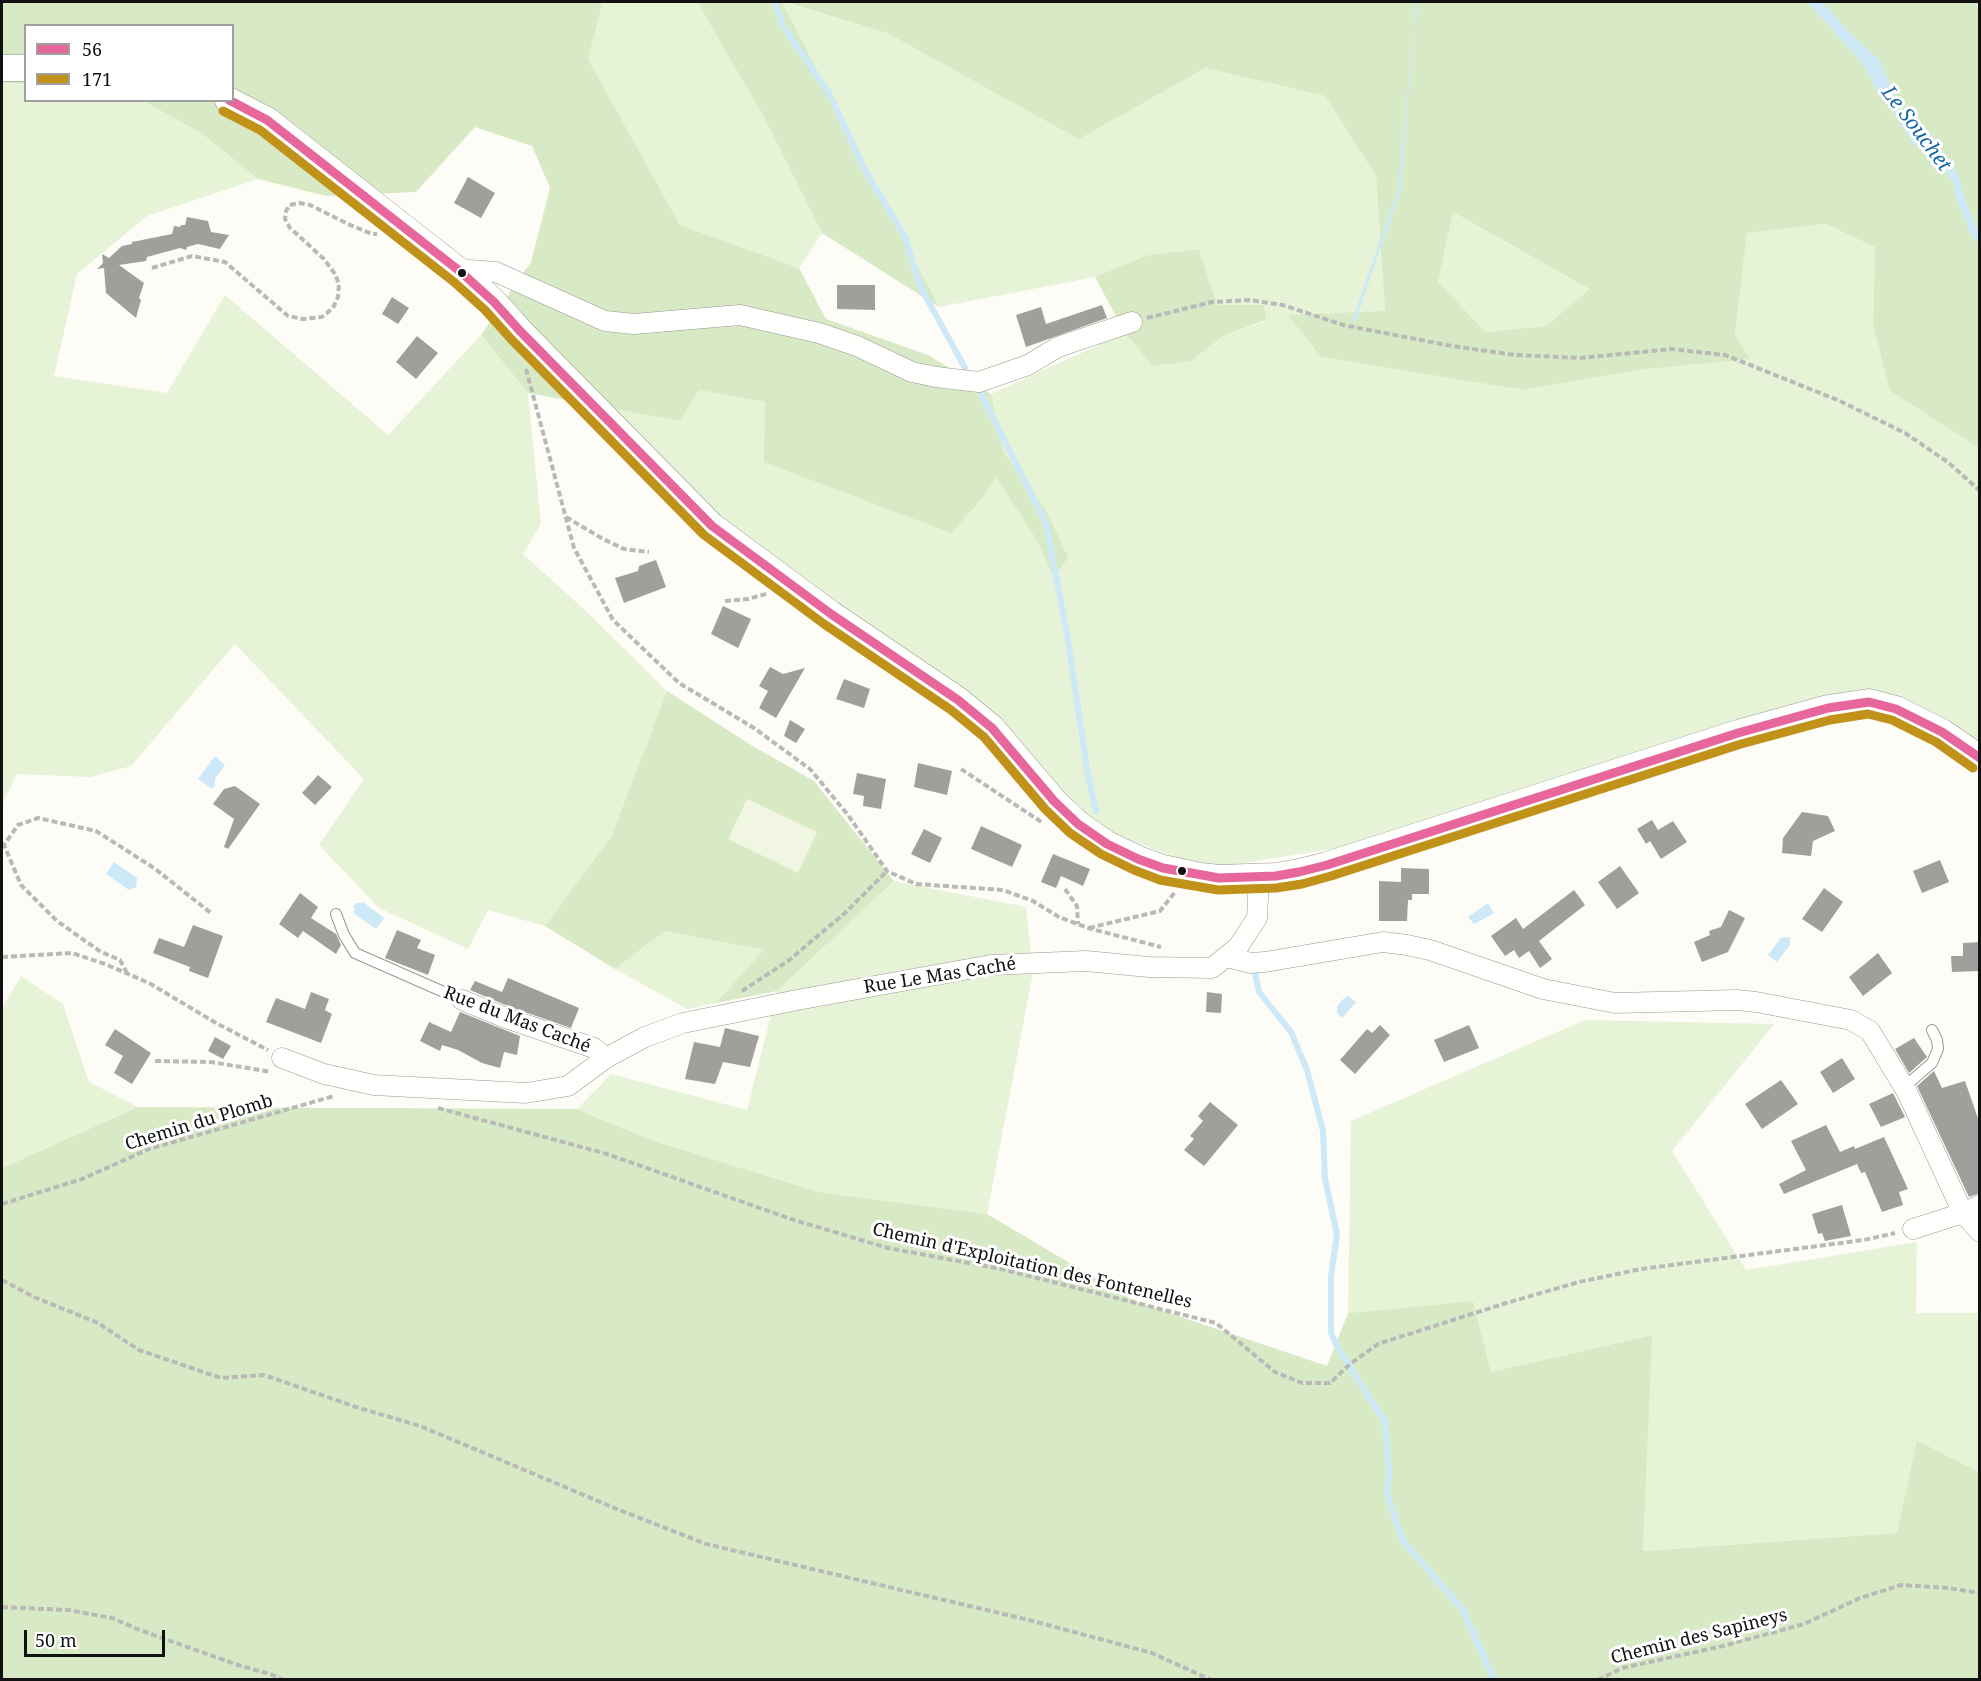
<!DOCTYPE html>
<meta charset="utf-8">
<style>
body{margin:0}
#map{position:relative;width:1981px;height:1681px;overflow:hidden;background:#fdfcf7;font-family:"Noto Serif",serif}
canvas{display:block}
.frame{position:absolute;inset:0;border:3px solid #111;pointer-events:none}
.legend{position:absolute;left:24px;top:24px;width:210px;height:78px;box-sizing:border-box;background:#fff;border:2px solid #a0a0a0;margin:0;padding:8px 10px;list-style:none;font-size:18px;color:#111}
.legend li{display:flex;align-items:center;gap:12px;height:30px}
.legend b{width:30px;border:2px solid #a0a0a0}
.scale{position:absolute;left:24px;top:1630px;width:141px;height:27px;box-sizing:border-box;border:3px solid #111;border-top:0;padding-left:8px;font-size:18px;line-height:21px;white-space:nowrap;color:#111;-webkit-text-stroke:4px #fff;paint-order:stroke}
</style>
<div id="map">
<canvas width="1981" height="1681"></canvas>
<div class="frame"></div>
<ul class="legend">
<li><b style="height:8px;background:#e7679c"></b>56</li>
<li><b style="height:8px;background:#c0921a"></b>171</li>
</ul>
<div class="scale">50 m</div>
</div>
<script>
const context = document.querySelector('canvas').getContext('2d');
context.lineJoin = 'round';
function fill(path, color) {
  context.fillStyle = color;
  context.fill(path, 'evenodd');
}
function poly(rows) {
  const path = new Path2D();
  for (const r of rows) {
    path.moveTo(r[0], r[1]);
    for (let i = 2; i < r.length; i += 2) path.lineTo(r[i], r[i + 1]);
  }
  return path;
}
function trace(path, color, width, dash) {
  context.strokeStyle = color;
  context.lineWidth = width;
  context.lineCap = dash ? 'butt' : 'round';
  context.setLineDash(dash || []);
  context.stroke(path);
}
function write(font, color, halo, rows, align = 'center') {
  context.font = font + ' "Noto Serif",serif';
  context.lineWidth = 6;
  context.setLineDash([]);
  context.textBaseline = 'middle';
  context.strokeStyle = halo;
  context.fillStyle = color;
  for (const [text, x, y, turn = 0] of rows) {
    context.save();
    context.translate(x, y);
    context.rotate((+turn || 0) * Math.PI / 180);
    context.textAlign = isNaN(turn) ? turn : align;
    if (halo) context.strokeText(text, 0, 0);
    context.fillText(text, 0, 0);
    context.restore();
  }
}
fill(poly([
 [603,2,697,2,766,121,822,233,799,268,680,225,588,59],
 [782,2,887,33,1079,138,1205,68,1325,96,1376,176,1385,312,1289,315,1321,357,1523,390,1638,370,1749,359,1735,334,1747,233,1826,224,1875,246,1873,325,1890,391,1979,448,1979,749,1843,694,1666,743,1358,845,1205,869,1091,825,1005,731,704,535,612,408,680,421,699,390,765,402,985,495,996,477,1039,544,1054,579,1045,508,1004,452,991,394,1125,333,1191,361,1223,336,1266,321,1217,306,1199,249,1148,255,1095,277,939,307],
 [2,83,25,85,26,100,143,101,201,133,258,179,147,216,77,274,54,376,167,393,225,295,388,435,481,335,528,393,541,524,523,554,587,612,667,691,611,837,545,926,488,910,468,949,379,908,319,845,364,779,235,644,131,766,90,777,17,774,2,805],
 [1453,212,1590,290,1546,326,1486,332,1438,282],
 [894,881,1026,907,1033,972,987,1214,819,1192,651,1140,577,1109,611,1074,747,1110,777,991],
 [665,931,765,950,716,1003,687,1009,615,969],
 [21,976,63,1004,89,1082,138,1107,2,1168,2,1008],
 [1585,1020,1774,1024,1672,1151,1746,1270,1917,1242,1916,1313,1979,1313,1979,1472,1918,1440,1897,1533,1643,1551,1651,1335,1491,1372,1473,1301,1348,1313,1351,1121]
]), '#e7f3d7');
fill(poly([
 [2,2,603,2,588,59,680,225,799,268,826,319,928,355,991,394,1004,452,1045,508,1068,557,1054,579,1039,544,996,477,985,495,951,533,764,462,765,402,699,390,680,421,528,393,481,335,531,262,550,188,532,146,475,127,416,192,326,196,258,179,201,133,143,101,232,100,232,26,26,26,25,84,2,83],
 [697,2,782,2,939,307,822,233,766,121],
 [784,2,1979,2,1979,448,1890,391,1873,325,1875,247,1826,224,1747,233,1735,334,1750,359,1638,370,1523,390,1321,357,1288,315,1385,311,1376,176,1325,96,1205,68,1079,139,887,33],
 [1453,212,1589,289,1589,290,1546,326,1486,332,1438,282],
 [1199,249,1217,305,1264,305,1266,320,1223,336,1191,361,1153,366,1125,333,1095,277,1148,255],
 [667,691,751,745,814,781,894,881,777,991,716,1003,764,950,665,931,615,969,545,926,611,837],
 [138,1107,577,1109,651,1140,819,1192,987,1214,1134,1301,1327,1366,1348,1313,1473,1301,1491,1372,1652,1335,1643,1551,1897,1533,1917,1440,1979,1472,1979,1679,2,1679,2,1168]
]), '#d8eac5');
fill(poly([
 [747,799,817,832,798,873,728,839]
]), '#f0f6e1');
fill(poly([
 [1416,2,1418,2,1417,13,1414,26,1401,188,1355,323,1352,321,1398,188],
 [1808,2,1822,2,1846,29,1880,61,1893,92,1909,121,1915,127,1924,128,1929,131,1957,172,1967,205,1979,234,1979,243,1970,233,1956,198,1953,183,1937,158,1929,151,1913,145,1891,108,1876,90,1864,65],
 [215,756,225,765,215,779,215,785,212,789,198,779],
 [114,862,137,878,136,887,129,890,106,874],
 [363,902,384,918,376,929,353,913,355,910,353,906,356,903,361,903],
 [1488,903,1494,913,1474,924,1468,917],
 [1787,937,1790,938,1790,945,1777,962,1768,955,1781,938],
 [1348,996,1356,1002,1342,1018,1337,1013,1337,1007,1342,1000]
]), '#cde8f7');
trace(poly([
 [775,2,783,26,829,93,865,170,905,237,920,286,965,368],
 [981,394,1046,523,1067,634,1088,775,1096,811],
 [1255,973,1259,992,1291,1032,1307,1070,1323,1131,1325,1179,1337,1234,1331,1276,1331,1333,1338,1348,1385,1422,1389,1470,1387,1494,1403,1541,1463,1610,1494,1680]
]), '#cde8f7', 6);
fill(poly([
 [468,177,495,193,481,218,454,203],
 [187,217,208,221,211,232,229,235,220,249,198,244,187,247,186,250,180,248,147,257,146,261,119,265,144,283,139,298,141,300,136,318,106,293,104,268,97,269,103,263,102,254,109,258,122,246,132,244,132,242,172,234,174,226,180,227,181,225,185,225],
 [837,285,875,285,875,310,837,309],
 [392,297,409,308,398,324,382,314],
 [1102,305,1107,318,1026,347,1016,315,1041,307,1046,324],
 [417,336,438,353,416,379,396,362],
 [656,560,666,587,624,603,615,578,638,571,639,566],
 [723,606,751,619,738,648,711,634],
 [770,667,783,674,805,668,776,718,759,708,768,691,759,686],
 [844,679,870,689,864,708,836,699],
 [790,720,805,729,796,743,784,736],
 [918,763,952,771,947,795,914,787],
 [857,773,886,779,881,809,863,806,864,796,853,794],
 [318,775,332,787,315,805,302,793],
 [235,786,260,804,228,849,224,847,234,819,213,804,224,789],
 [1802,812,1828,816,1835,831,1813,841,1811,856,1782,853,1783,838],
 [1652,820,1658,830,1673,821,1687,842,1661,859,1650,841,1646,844,1637,829],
 [981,826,1022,845,1012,867,971,849],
 [924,829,942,838,930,863,911,854],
 [1053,854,1090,869,1083,886,1061,876,1056,888,1041,882],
 [1940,860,1949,882,1922,893,1913,871],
 [1620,866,1639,893,1617,909,1598,882],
 [1401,868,1429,869,1429,894,1412,894,1412,900,1408,900,1407,921,1379,921,1379,881,1401,882],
 [1824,888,1843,902,1822,932,1802,919],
 [1574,890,1585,905,1539,941,1552,959,1540,968,1529,951,1519,958,1514,950,1505,956,1491,936,1516,918,1523,929],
 [300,893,318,907,311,918,336,934,341,945,336,954,303,931,298,938,279,924],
 [1729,910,1745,918,1728,952,1702,962,1694,942,1710,935,1709,931,1721,927],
 [193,925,223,936,208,978,189,971,190,967,153,953,159,938,184,947],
 [397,930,421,940,417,948,435,955,428,975,385,958],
 [1980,942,1980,971,1952,972,1951,956,1963,956,1963,943],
 [1878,953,1892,973,1863,996,1849,977],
 [508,978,579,1008,571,1028,510,1007,470,990,475,981,502,992],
 [311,992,329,999,325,1010,332,1014,321,1043,266,1022,276,998,305,1009],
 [1207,992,1222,994,1221,1013,1206,1012],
 [460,1012,520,1036,517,1055,504,1052,500,1068,482,1063,458,1050,442,1045,440,1051,420,1041,429,1022,451,1032],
 [1380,1025,1390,1035,1355,1074,1340,1060,1367,1029,1372,1033],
 [1469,1025,1479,1048,1444,1062,1434,1040],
 [725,1028,759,1036,750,1067,723,1062,715,1084,685,1079,694,1042,720,1047],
 [115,1029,151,1053,132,1084,114,1073,123,1056,105,1045],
 [215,1037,231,1046,223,1059,208,1051],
 [1914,1038,1927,1057,1909,1073,1895,1049],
 [1842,1058,1855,1079,1833,1093,1820,1072],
 [1934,1071,1942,1088,1965,1081,1980,1124,1980,1193,1969,1197,1917,1086],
 [1781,1080,1798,1104,1762,1129,1745,1104],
 [1893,1093,1905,1117,1881,1127,1869,1104],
 [1210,1102,1238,1125,1204,1166,1184,1150,1194,1139,1190,1136,1203,1121,1198,1116],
 [1826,1125,1840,1152,1854,1146,1855,1149,1884,1137,1908,1189,1899,1192,1903,1205,1882,1212,1865,1172,1861,1173,1857,1164,1784,1194,1779,1184,1806,1170,1791,1141],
 [1842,1205,1851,1236,1825,1241,1822,1233,1818,1234,1812,1214]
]), '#a19f9c');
const service = poly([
 [336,914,344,935,355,953,462,1000],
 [1904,1087,1932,1063,1938,1049,1937,1040,1932,1030]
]);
const minor = poly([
 [462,273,469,270,496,272,605,321,634,324,740,315,819,333,857,346,912,372,936,377,979,382,1028,365,1058,347,1132,322],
 [1227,957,1251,963,1265,962,1383,942,1407,945,1430,950,1543,989,1615,1003,1737,1000,1756,1002,1851,1020,1870,1031,1907,1092,1963,1213,1980,1232],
 [462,1000,506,1018,594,1048,606,1058],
 [282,1058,324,1074,374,1085,526,1093,568,1086,606,1058,645,1037,683,1023,797,1000,991,965,1086,961,1149,967,1212,968,1238,947,1257,918,1259,877],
 [1913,1229,1963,1213,1980,1205]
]);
const tertiary = poly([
 [2,68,26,68],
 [228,100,267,120,462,273,494,302,520,331,712,526,831,614,958,700,992,728,1054,801,1078,824,1107,844,1138,859,1163,868,1200,876,1219,878,1276,876,1299,872,1327,865,1738,733,1828,708,1869,702,1896,709,1942,732,1980,758]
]);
trace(service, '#979795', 12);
trace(minor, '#979795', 21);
trace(tertiary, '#979795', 27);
trace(poly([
 [152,268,192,256,225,262,288,316,303,319,322,317,333,308,338,297,339,284,335,274,324,259,290,228,285,219,286,211,290,205,299,203,310,205,348,224,372,234,377,234],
 [1147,318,1212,302,1249,300,1283,305,1343,325,1452,346,1515,355,1580,358,1672,349,1725,355,1840,401,1905,433,1949,463,1980,491],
 [526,369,574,548,613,620,679,683,754,728,810,769,848,815,887,871,916,884,1003,890,1033,901,1059,917,1088,928,1161,947],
 [566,517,603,539,624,549,649,552],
 [725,601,748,599,769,593],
 [961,769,1043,823],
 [1065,889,1077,906,1078,924],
 [1089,928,1160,911,1175,892],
 [2,957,72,953,105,964,149,983,216,1023,268,1050],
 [127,973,120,960,101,952,57,921,21,885,4,845,18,825,38,818,96,831,154,868,211,913],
 [742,991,788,961,845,913,887,871],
 [155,1061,211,1062,271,1072],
 [438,1108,607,1154,794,1220,888,1248,1001,1269,1216,1323,1275,1372,1302,1383,1330,1383,1350,1364,1378,1344,1503,1304,1579,1282,1641,1269,1864,1240,1895,1233],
 [2,1204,82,1179,149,1149,334,1096],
 [2,1280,34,1297,98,1323,139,1350,221,1378,264,1375,356,1407,420,1426,617,1509,706,1544,1029,1620,1152,1653,1211,1680],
 [2,1607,68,1610,112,1618,137,1629,238,1665,273,1675,283,1680],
 [1598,1680,1622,1668,1723,1646,1804,1624,1860,1598,1901,1585,1948,1588,1980,1593]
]), '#b9b9b8', 4, [6, 3]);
trace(service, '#fffffe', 10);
trace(minor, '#fffffe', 20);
trace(tertiary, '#fffffe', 26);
trace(poly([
 [229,100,267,120,462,273,494,302,520,331,712,526,831,614,958,700,992,728,1054,801,1078,824,1107,844,1138,859,1163,868,1219,878,1276,876,1299,872,1327,865,1738,733,1828,708,1869,702,1896,709,1942,732,1980,758]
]), '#e7679c', 9);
trace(poly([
 [223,111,260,130,454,282,485,310,511,339,704,535,824,624,951,710,984,737,1045,809,1070,833,1101,854,1134,870,1160,880,1218,890,1276,888,1302,884,1331,876,1741,744,1830,720,1868,714,1892,720,1936,742,1973,768]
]), '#c0921a', 9);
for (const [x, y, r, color] of [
 [462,273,5,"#111"],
 [1182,871,5,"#111"]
]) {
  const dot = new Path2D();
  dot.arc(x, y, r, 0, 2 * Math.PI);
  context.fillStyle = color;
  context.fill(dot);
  trace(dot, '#fff', 2);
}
write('18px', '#111', '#fff', [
 ["Rue Le Mas Caché",940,976,-9],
 ["Rue du Mas Caché",517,1020,21],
 ["Chemin du Plomb",199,1123,-17],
 ["Chemin d'Exploitation des Fontenelles",1032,1266,13],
 ["Chemin des Sapineys",1699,1637,-14]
]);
write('italic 20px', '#1768a6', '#fff', [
 ["Le Souchet",1916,129,53]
]);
</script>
